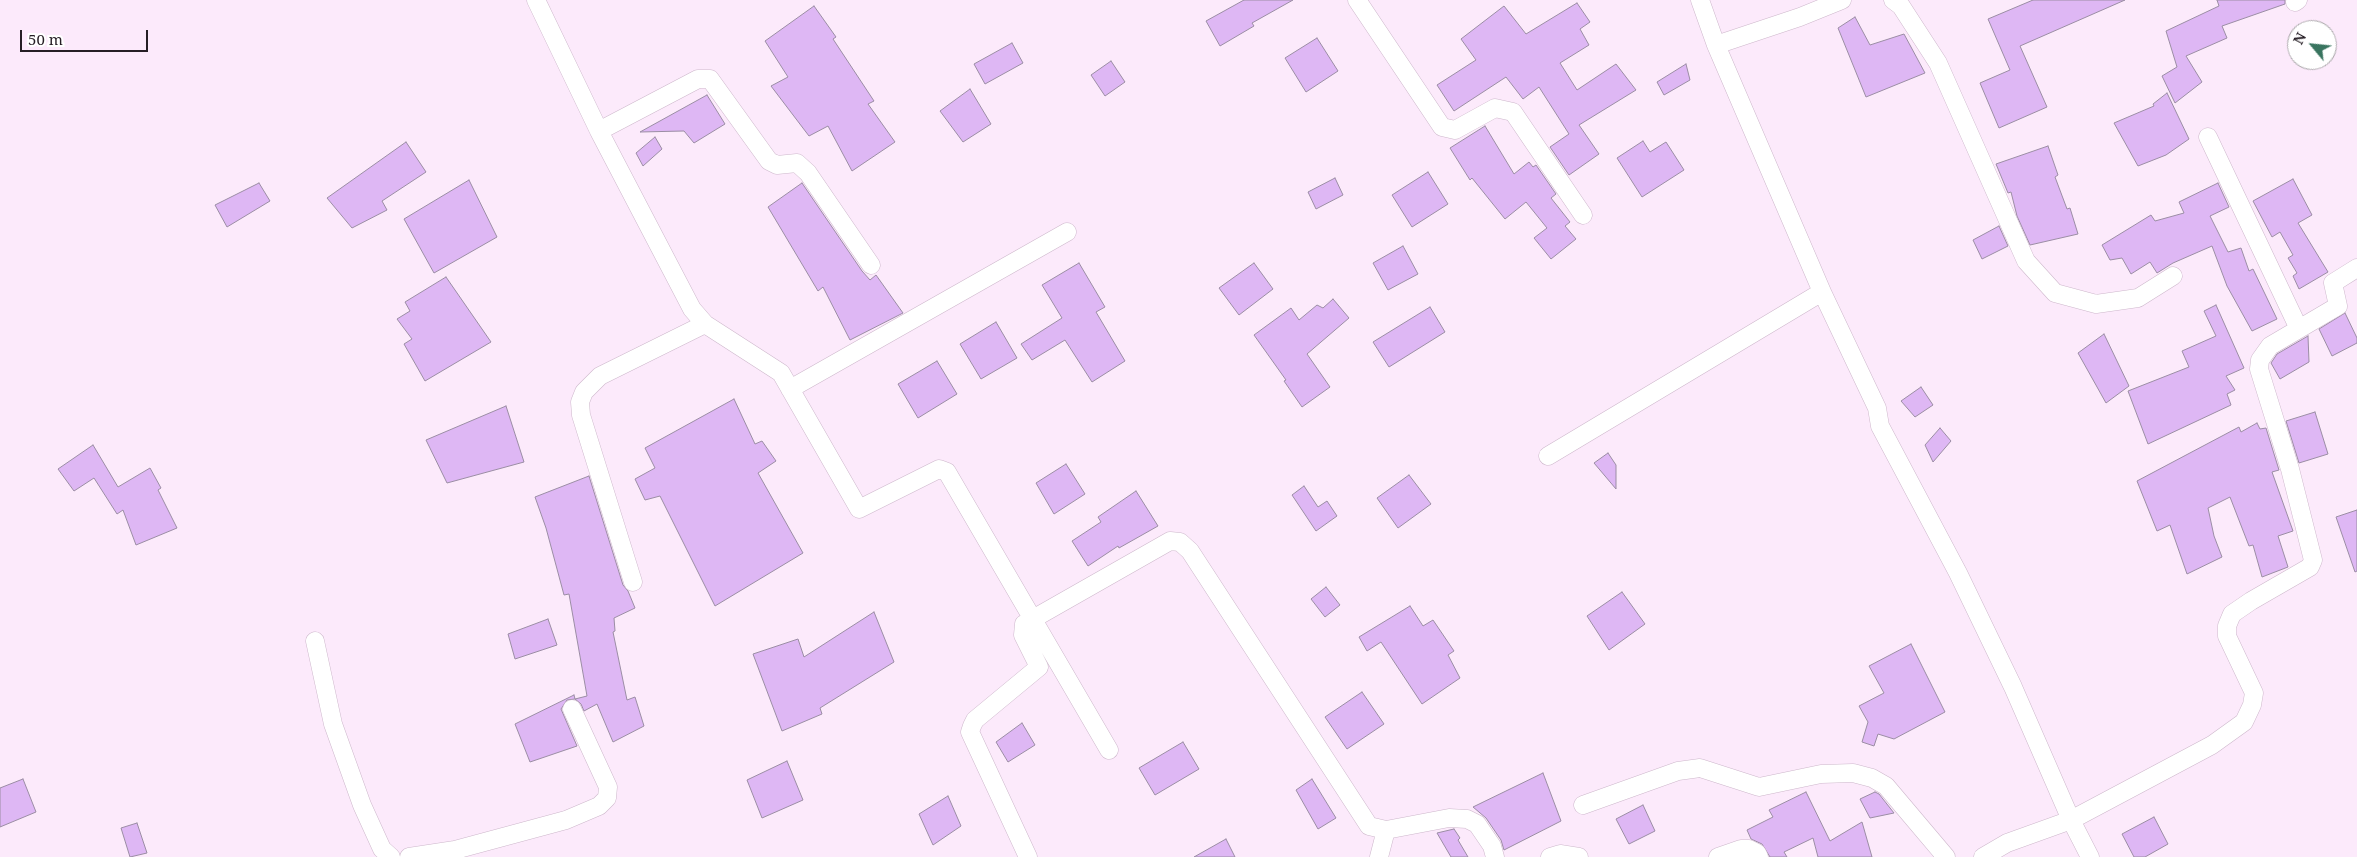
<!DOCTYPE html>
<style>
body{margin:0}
#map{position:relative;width:2357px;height:857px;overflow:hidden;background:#fceafb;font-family:"Noto Serif",serif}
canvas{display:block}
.north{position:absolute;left:2287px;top:20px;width:50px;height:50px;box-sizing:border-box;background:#fff;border:1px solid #a8a5a8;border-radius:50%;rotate:298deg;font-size:14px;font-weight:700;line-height:20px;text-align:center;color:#261e25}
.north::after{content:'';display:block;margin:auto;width:18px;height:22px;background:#39745f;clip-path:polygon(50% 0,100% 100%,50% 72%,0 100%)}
.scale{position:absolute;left:20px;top:30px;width:128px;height:22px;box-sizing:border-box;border:2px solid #261e25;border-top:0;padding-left:6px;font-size:15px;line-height:18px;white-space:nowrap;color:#261e25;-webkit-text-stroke:4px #fff;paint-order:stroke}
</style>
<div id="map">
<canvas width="2357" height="857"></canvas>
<div class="north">N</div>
<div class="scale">50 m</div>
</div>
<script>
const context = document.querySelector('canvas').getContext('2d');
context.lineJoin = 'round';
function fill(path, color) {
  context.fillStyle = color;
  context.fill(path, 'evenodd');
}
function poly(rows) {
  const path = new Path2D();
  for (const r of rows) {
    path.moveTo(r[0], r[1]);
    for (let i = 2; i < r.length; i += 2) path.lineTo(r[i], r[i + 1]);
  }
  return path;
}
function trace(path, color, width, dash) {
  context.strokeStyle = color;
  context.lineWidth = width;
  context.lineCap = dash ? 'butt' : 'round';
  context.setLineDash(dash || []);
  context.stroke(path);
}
const building = poly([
 [1244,0,1293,0,1252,23,1254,26,1220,46,1206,21,1244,0],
 [2033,0,2125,0,2020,46,2047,107,1999,128,1980,83,2010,70,1988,19,2033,0],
 [2217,0,2285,0,2285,4,2222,26,2227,38,2186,56,2202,82,2175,103,2162,76,2177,67,2166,31,2219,6,2217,0],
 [1577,3,1590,22,1580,29,1589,45,1560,63,1577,90,1616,64,1636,90,1579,125,1599,154,1569,175,1550,147,1569,134,1539,87,1523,99,1506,77,1454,111,1437,85,1476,60,1461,39,1504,6,1526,34,1577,3],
 [814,6,836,37,833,39,874,101,868,104,895,142,852,171,828,126,809,136,771,86,788,77,765,41,814,6],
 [1855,17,1870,45,1904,34,1925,73,1866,97,1838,28,1855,17],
 [1317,38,1338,71,1306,92,1285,58,1317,38],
 [1012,43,1023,63,985,84,974,64,1012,43],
 [1111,61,1125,82,1105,96,1091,75,1111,61],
 [1686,64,1690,80,1664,95,1657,82,1686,64],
 [970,89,991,124,963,142,940,111,970,89],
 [2167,93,2189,139,2166,155,2138,166,2114,123,2154,106,2153,104,2167,93],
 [707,95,725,124,694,143,684,131,640,132,707,95],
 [1485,126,1514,174,1529,162,1533,167,1536,165,1556,194,1551,198,1570,222,1565,226,1576,239,1551,259,1534,238,1547,228,1526,202,1505,219,1472,178,1470,180,1450,148,1485,126],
 [655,137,662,149,643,166,636,153,655,137],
 [1643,141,1650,152,1666,142,1684,170,1642,197,1617,158,1643,141],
 [406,142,426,172,382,201,387,210,352,228,327,198,406,142],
 [2048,146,2058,175,2055,177,2067,209,2070,208,2078,234,2030,245,2017,216,2011,192,2008,193,1996,164,2048,146],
 [1428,172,1448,204,1412,227,1392,195,1428,172],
 [1335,178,1343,195,1316,209,1308,192,1335,178],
 [2293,179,2312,215,2298,223,2328,272,2299,289,2293,276,2297,273,2288,258,2293,255,2280,232,2272,237,2253,201,2293,179],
 [469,180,497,237,434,273,404,219,469,180],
 [259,183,270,201,227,227,215,205,259,183],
 [802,183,862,271,870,280,876,275,903,313,850,340,823,287,818,291,768,207,802,183],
 [2218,183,2229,207,2210,216,2228,252,2241,248,2249,271,2253,269,2277,319,2252,331,2227,286,2212,246,2173,263,2157,273,2150,262,2131,274,2122,258,2110,260,2102,245,2151,215,2155,221,2184,213,2179,202,2218,183],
 [1999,226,2008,246,1982,259,1973,240,1999,226],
 [1403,246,1418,274,1388,290,1373,263,1403,246],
 [1079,263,1105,307,1096,312,1125,361,1092,382,1065,340,1032,360,1021,344,1062,318,1042,285,1079,263],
 [1254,263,1273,289,1239,315,1219,288,1254,263],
 [446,277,491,342,425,381,404,344,412,339,397,319,410,311,405,302,446,277],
 [1333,299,1349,318,1307,354,1330,387,1302,407,1284,381,1286,380,1254,335,1291,308,1299,320,1317,305,1323,308,1333,299],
 [2216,305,2244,368,2226,376,2235,390,2227,394,2231,405,2148,444,2128,391,2189,367,2182,351,2216,336,2204,311,2216,305],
 [1430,307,1445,332,1389,367,1373,342,1430,307],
 [2345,313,2357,338,2357,343,2332,356,2319,329,2345,313],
 [996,322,1017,358,981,379,960,344,996,322],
 [2104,334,2129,386,2106,403,2078,353,2104,334],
 [2308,336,2309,362,2280,379,2271,363,2277,354,2308,336],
 [937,361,957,394,918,418,898,384,937,361],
 [1921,387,1933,405,1915,417,1901,401,1921,387],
 [734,399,755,444,762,441,776,461,758,473,803,553,715,606,660,496,645,500,635,479,655,468,645,448,734,399],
 [506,406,524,462,447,483,426,440,506,406],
 [2315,412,2328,454,2299,463,2286,421,2315,412],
 [2257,423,2260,429,2266,428,2279,470,2272,472,2293,531,2278,536,2288,567,2262,577,2253,545,2249,546,2230,497,2208,508,2214,536,2222,557,2187,574,2170,525,2157,531,2137,481,2239,427,2241,432,2257,423],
 [1940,428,1951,441,1933,462,1925,445,1940,428],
 [93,445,118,487,150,468,161,488,158,490,177,528,136,545,123,510,117,514,94,478,74,491,58,469,93,445],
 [1608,453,1616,465,1616,489,1594,463,1608,453],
 [1066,464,1085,494,1054,514,1036,483,1066,464],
 [1409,475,1431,504,1398,528,1377,498,1409,475],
 [589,476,623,585,628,591,635,608,614,618,615,631,613,632,627,700,635,697,644,726,613,742,597,704,584,711,581,704,575,699,587,696,569,594,564,595,546,528,535,497,589,476],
 [1304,486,1318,507,1327,501,1337,516,1316,531,1292,495,1304,486],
 [1136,491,1158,526,1119,548,1118,546,1088,566,1072,541,1101,522,1098,517,1136,491],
 [2357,510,2357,571,2355,572,2336,517,2357,510],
 [1326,587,1340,605,1325,617,1311,599,1326,587],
 [1622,592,1645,624,1609,650,1587,616,1622,592],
 [1410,606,1423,626,1433,620,1454,651,1448,655,1460,678,1422,704,1381,642,1367,651,1359,637,1410,606],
 [874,612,894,662,820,708,822,714,782,731,753,654,798,639,804,657,874,612],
 [548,619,557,645,515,659,508,634,548,619],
 [1911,644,1945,712,1894,739,1878,734,1874,746,1862,742,1868,722,1859,706,1884,693,1869,666,1911,644],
 [1362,692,1384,724,1347,749,1325,717,1362,692],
 [574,695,575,699,567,700,561,709,577,746,530,762,515,724,574,695],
 [1022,723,1035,745,1008,762,996,742,1022,723],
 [1183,742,1199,769,1155,795,1139,768,1183,742],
 [787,761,803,800,762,818,747,780,787,761],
 [1543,773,1561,821,1504,850,1501,840,1486,818,1473,807,1543,773],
 [23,779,36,812,0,827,0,788,23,779],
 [1312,779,1336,818,1318,829,1296,790,1312,779],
 [1806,792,1830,841,1862,822,1872,857,1818,857,1813,838,1784,852,1787,857,1770,857,1762,844,1751,839,1747,830,1773,817,1769,810,1806,792],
 [1875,792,1879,794,1894,813,1870,818,1860,799,1875,792],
 [948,796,961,826,933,845,919,814,948,796],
 [1643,805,1655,831,1629,844,1616,819,1643,805],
 [2154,817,2168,844,2145,857,2134,857,2122,834,2154,817],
 [137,823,147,853,130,857,121,828,137,823],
 [1454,829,1460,838,1458,840,1468,857,1451,857,1437,833,1454,829],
 [1226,839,1235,857,1194,857,1226,839]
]);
fill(building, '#deb7f4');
trace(building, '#9b8da4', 1);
const street = poly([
 [536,0,599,131,692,309,705,324,781,373,859,509,939,469,947,472,1109,750],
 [1357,0,1442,127,1455,130,1495,108,1513,112,1583,215],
 [1700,0,1716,45,1822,292,1877,408,1880,426,1958,573,2013,687,2071,820,2090,857],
 [1893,0,1901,6,1938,63,2026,261,2055,293,2096,304,2138,298,2173,276],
 [2295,2,2298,0],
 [1716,45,1800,17,1842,0],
 [599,131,698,79,710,79,769,161,777,165,797,163,808,173,871,265],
 [2208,137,2299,329],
 [790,389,1067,232],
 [1548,456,1822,292],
 [633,582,581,415,580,402,584,392,600,376,705,324],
 [315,641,333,724,362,805,382,849,391,857],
 [1583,805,1678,771,1700,768,1759,787,1821,774,1853,773,1872,778,1886,786,1946,857],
 [409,857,455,850,566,820,599,806,607,798,608,787,572,709],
 [1028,857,970,732,972,726,975,720,1039,667,1023,635,1024,624,1170,541,1180,542,1190,551,1369,826,1386,830,1449,818,1467,819,1477,824,1492,846,1495,857],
 [1379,857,1386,830],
 [1550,857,1560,854,1579,857],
 [1718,857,1741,849,1749,849,1757,853,1759,857],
 [1983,857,2007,843,2071,820,2212,745,2244,722,2252,705,2254,693,2227,636,2227,626,2232,614,2251,601,2310,567,2313,560,2290,469,2259,369,2260,360,2270,346,2338,306,2333,283,2357,268]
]);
trace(street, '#cdb7cb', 19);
trace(street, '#fff', 18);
</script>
